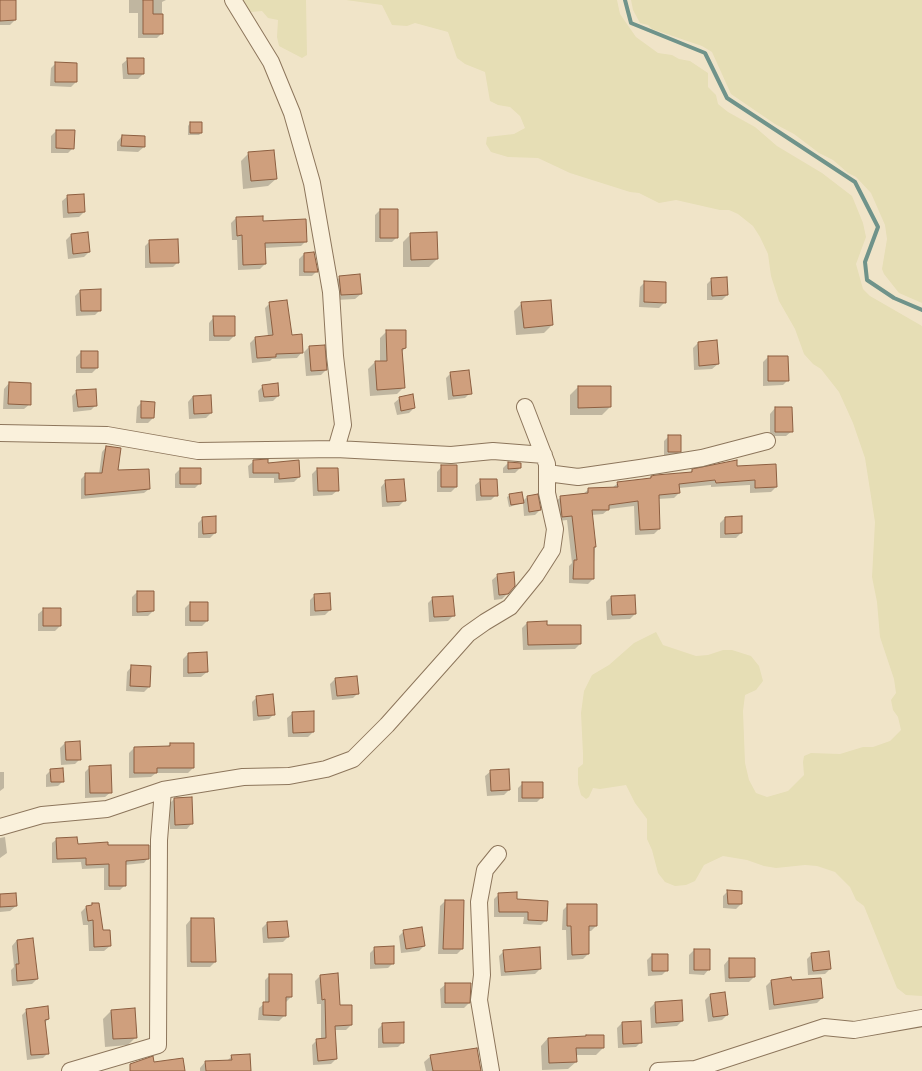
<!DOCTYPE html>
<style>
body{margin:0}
canvas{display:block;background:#f0e4c8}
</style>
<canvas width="922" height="1071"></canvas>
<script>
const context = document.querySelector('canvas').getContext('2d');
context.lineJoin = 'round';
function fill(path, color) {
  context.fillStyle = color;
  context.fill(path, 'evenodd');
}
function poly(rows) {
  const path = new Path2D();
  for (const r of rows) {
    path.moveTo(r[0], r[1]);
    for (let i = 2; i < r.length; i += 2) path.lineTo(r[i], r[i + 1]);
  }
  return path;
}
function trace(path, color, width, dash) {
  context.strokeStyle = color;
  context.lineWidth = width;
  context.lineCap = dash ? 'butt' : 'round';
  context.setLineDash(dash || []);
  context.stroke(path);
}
fill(poly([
 [242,0,306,0,307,55,302,58,279,46,277,37,278,20,268,18,262,11,251,12],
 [346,0,617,0,620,14,636,37,658,53,672,55,679,59,690,61,708,73,708,87,716,95,718,104,728,112,755,127,777,146,822,173,852,196,863,223,866,237,856,264,863,289,870,296,922,326,922,996,906,995,897,988,864,906,856,900,850,887,835,872,817,866,805,865,776,868,764,866,747,860,723,856,704,865,695,881,686,885,675,886,665,882,658,873,652,850,647,839,647,819,635,803,626,785,600,789,593,788,589,797,586,799,581,795,578,784,578,768,583,764,583,754,581,713,584,691,592,675,609,665,634,643,656,632,663,645,696,656,708,655,723,650,732,650,751,656,759,666,763,681,756,690,745,695,743,711,745,763,749,780,756,793,767,797,788,791,804,775,803,762,804,756,811,753,840,754,863,747,873,747,890,741,901,730,898,717,893,710,891,700,896,693,894,679,880,637,877,602,872,577,875,522,865,458,853,423,839,392,821,369,813,364,804,354,795,329,779,301,771,276,768,254,760,237,753,226,738,214,729,210,720,210,676,200,659,203,639,193,630,192,570,173,538,158,508,157,491,152,486,144,487,137,514,134,525,128,520,116,510,107,498,105,490,101,485,72,465,64,457,58,448,32,415,23,407,26,392,25,382,5],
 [631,0,922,0,922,303,899,293,884,274,882,269,887,239,885,225,871,193,856,177,848,173,833,160,819,153,794,134,775,124,731,94,712,52,702,46,652,29,648,25,640,23,633,10]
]), '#e6deb5');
fill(poly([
 [0,0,15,0,15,20,10,25,0,25],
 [129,0,166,0,162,2,162,33,157,38,138,38,138,13,129,13],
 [128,59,143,74,138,79,123,79,122,64],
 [56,63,76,82,71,87,50,86,51,68],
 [190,123,201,133,199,135,188,135,188,126],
 [56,131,73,148,68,153,51,153,51,136],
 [122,136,144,137,144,147,138,152,117,151,117,142],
 [249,153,276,179,268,186,243,189,241,161],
 [68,196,84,212,79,217,63,218,62,201],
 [380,210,397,210,397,237,392,242,375,242,375,215],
 [236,218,262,222,306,241,301,246,265,248,265,264,260,269,238,270,237,240,232,240,231,223],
 [411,234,437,259,429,267,403,267,403,242],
 [71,235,89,252,84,257,68,259,66,240],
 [150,241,178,262,173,267,145,268,145,246],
 [304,254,317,271,312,276,299,276,299,259],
 [340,277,361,294,355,299,336,300,335,282],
 [712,279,727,295,722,300,707,300,707,284],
 [645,282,665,302,659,308,639,307,640,287],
 [80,291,100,310,95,315,76,316,75,296],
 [270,303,302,352,297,358,272,359,270,361,252,363,250,343,255,338,268,336,265,308],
 [522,303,552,325,544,333,516,335,514,311],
 [214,317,234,336,229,341,209,341,209,323],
 [387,331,405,348,402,352,404,387,397,394,370,396,368,369,375,362,380,362,380,338],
 [716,341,718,364,712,369,694,370,693,348,698,343],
 [309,347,326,370,321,375,306,376,304,352],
 [81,352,97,368,92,373,76,373,76,357],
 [768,357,787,357,788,380,783,385,763,386,763,362],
 [451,373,470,393,465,398,448,400,446,378],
 [9,383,30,404,24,409,3,409,4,389],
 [263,386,278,396,273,401,259,402,258,391],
 [578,387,610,387,610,407,602,415,570,415,570,395],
 [77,391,96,405,91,410,73,412,72,396],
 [193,396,211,413,206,418,189,419,188,402],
 [400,398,414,408,409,413,397,415,394,403],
 [142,402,153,418,148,423,136,423,137,407],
 [775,408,792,431,786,436,770,436,770,414],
 [669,436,680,451,675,456,664,457,664,441],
 [106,447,117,471,149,489,144,493,81,499,81,479,86,474,99,474,102,452],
 [254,461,267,464,299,477,294,482,274,483,274,478,249,478,248,466],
 [508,463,520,468,515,473,503,473,503,468],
 [442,466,456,487,451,492,437,492,437,472],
 [736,467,776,487,771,492,750,493,750,485,711,487,711,485,679,488,679,493,674,498,658,499,659,529,654,534,635,535,634,506,609,509,603,514,591,515,595,546,593,579,588,584,569,583,569,566,572,563,567,520,558,521,555,502,561,497,583,494,589,489,612,488,618,483,649,479,651,477,689,474,692,470],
 [180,469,200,483,195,488,175,488,175,474],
 [317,469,338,490,332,495,313,496,312,474],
 [481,480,496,495,491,500,476,501,475,485],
 [386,481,405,500,399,506,382,507,381,487],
 [510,495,523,501,527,497,540,510,535,515,524,516,523,503,509,507,507,497],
 [215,517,215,533,210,538,198,538,198,523,203,518],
 [725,518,741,533,736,538,720,538,720,523],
 [498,575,507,594,502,599,494,600,492,580],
 [137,592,153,592,153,611,148,616,132,616,132,597],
 [329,594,330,610,325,615,310,616,310,600,315,595],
 [634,596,635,614,630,619,607,620,606,602,611,597],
 [433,598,453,616,448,621,429,622,428,603],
 [190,603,207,621,202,626,185,626,185,608],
 [44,609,60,626,55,631,38,631,38,614],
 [527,623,546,626,580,644,575,649,523,650,522,628],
 [206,653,207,672,201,677,183,677,183,659,188,654],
 [132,666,149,687,144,692,126,691,127,672],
 [335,679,358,693,353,698,332,700,330,684],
 [257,697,274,714,269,719,253,721,252,702],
 [293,713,313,732,308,737,288,737,287,718],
 [65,743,80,759,75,764,61,765,60,748],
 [170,744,193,768,188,773,156,773,151,777,129,778,129,753,134,748,167,747],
 [90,767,111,792,105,797,85,798,85,772],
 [51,770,63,781,58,786,46,787,46,775],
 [491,771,509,790,504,795,487,796,485,776],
 [0,772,4,772,4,788,0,791],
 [523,783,542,797,537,802,518,802,518,788],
 [174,799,192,823,187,829,170,829,169,804],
 [5,837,7,853,0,858,0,838],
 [57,839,77,845,107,846,148,858,144,863,125,865,125,885,120,890,104,890,104,868,82,869,81,862,52,863,52,843],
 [728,891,741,904,736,909,723,908,723,896],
 [0,894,16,906,10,911,0,912],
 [499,894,516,900,546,920,541,925,523,924,524,917,494,917,494,899],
 [445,901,462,949,457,954,438,954,440,906],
 [568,905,596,926,591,931,588,931,588,954,583,959,567,960,566,930,562,930,563,910],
 [86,907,110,946,104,951,89,951,88,925,83,925,81,912],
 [191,919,215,962,210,967,187,967,186,925],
 [267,923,288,937,283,942,263,943,262,928],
 [404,931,424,946,419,951,401,953,399,936],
 [17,940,37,979,32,984,12,986,11,970,14,967,12,946],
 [375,948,393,963,388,968,370,969,370,953],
 [694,950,709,969,704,975,689,974,689,955],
 [504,951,540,969,535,974,501,976,499,956],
 [812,954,830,969,825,974,808,975,807,959],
 [652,955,667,970,662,975,648,976,647,960],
 [729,959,754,977,749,982,725,982,724,965],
 [270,975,291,997,286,1002,285,1015,279,1021,258,1020,259,1008,265,1003,265,980],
 [320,976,351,1025,346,1030,334,1030,336,1059,331,1064,313,1065,312,1045,317,1040,321,1040,321,1004,317,1004,315,981],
 [771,981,822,998,817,1003,769,1010,766,986],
 [446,984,469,1003,464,1008,441,1008,440,989],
 [710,995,727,1015,722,1020,708,1022,705,1000],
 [681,1002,682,1021,677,1026,651,1028,650,1008,655,1003],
 [27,1010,48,1019,45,1023,48,1053,43,1058,27,1060,22,1015],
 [111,1011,136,1037,128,1045,105,1047,103,1019],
 [622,1023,641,1042,636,1047,618,1048,617,1028],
 [383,1024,403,1042,398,1047,378,1048,378,1029],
 [548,1038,603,1048,596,1055,575,1055,576,1062,568,1069,542,1070,541,1046],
 [232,1056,250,1071,200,1071,200,1068,205,1062,227,1061],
 [431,1056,480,1071,426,1071,424,1062]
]), '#0003');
trace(poly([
 [625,0,631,23,705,53,727,98,855,182,878,227,865,262,867,280,894,298,922,310]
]), '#6f938a', 4);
const building = poly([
 [0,0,16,0,16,20,0,21,0,0],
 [143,0,153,0,153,14,163,14,163,34,143,34,143,0],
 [127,58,144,58,144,74,128,74,127,58],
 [55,62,77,63,77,82,55,82,55,62],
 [190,122,202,122,202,133,190,133,190,122],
 [56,130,75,130,74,149,56,148,56,130],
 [122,135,145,136,145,147,121,146,122,135],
 [274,150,277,179,251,181,248,152,274,150],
 [84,194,85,212,68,213,67,195,84,194],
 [380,209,398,209,398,238,380,238,380,209],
 [263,216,263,221,306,219,307,242,265,243,266,264,243,265,242,235,237,236,236,217,263,216],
 [88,232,90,252,73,254,71,234,88,232],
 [437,232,438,259,411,260,410,233,437,232],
 [178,239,179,263,150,263,149,240,178,239],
 [314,252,318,272,304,272,304,253,314,252],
 [360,274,362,294,341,295,339,276,360,274],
 [727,277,728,295,712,296,711,278,727,277],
 [644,281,666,282,666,303,644,302,644,281],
 [101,289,101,311,81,311,80,290,101,289],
 [287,300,292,335,302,334,303,353,276,354,276,357,257,358,255,337,273,335,269,302,287,300],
 [551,300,553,325,524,328,521,302,551,300],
 [213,316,235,316,235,336,214,336,213,316],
 [386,330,406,330,406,348,402,349,405,388,377,390,375,361,387,361,386,330],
 [717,340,719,364,699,366,698,342,717,340],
 [325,345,327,370,311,371,309,346,325,345],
 [81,351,98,351,98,368,81,368,81,351],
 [768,356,788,356,789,381,768,381,768,356],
 [469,370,472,394,453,396,450,372,469,370],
 [9,382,31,383,31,405,8,404,9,382],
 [278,383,279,396,264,397,262,385,278,383],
 [578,386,611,386,611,407,578,408,578,386],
 [96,389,97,406,78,407,76,390,96,389],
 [413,394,415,408,401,411,399,397,413,394],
 [211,395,212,413,194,414,193,396,211,395],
 [141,401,155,402,154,418,141,418,141,401],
 [775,407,792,407,793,432,775,432,775,407],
 [668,435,681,435,681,452,668,452,668,435],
 [106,446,121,448,118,470,149,469,150,489,85,495,85,473,102,473,106,446],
 [268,459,268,463,299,460,300,477,279,479,279,473,253,473,253,460,268,459],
 [737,460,737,466,776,464,777,487,755,488,755,480,716,483,715,480,679,484,680,493,659,495,660,529,640,530,638,501,609,505,609,510,592,510,596,547,594,547,594,579,573,579,574,560,577,560,572,516,562,517,560,496,588,493,588,488,618,487,617,482,651,478,651,476,656,475,692,472,692,469,737,460],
 [508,462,521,463,521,468,508,469,508,462],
 [441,465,457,465,457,487,441,487,441,465],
 [180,468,201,468,201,484,180,484,180,468],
 [317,468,338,468,339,491,318,491,317,468],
 [404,479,406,501,387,502,385,480,404,479],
 [480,479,497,479,498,496,481,496,480,479],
 [522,492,524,503,511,505,509,494,522,492],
 [538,494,541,510,529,512,527,496,538,494],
 [216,516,216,533,203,534,202,517,216,516],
 [742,516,742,533,725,534,725,517,742,516],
 [514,572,515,586,508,594,499,595,497,574,514,572],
 [137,591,154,591,154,611,137,612,137,591],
 [330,593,331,610,315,611,314,594,330,593],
 [635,595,636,614,612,615,611,596,635,595],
 [453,596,455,616,434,617,432,597,453,596],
 [190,602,208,602,208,621,190,621,190,602],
 [43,608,61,608,61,626,43,626,43,608],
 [547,621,547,625,581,625,581,644,528,645,527,622,547,621],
 [207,652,208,672,188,673,188,653,207,652],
 [131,665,151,666,150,687,130,686,131,665],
 [357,676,359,694,337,696,335,678,357,676],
 [273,694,275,715,258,716,256,696,273,694],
 [314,711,314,732,293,733,292,712,314,711],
 [80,741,81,760,66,760,65,742,80,741],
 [170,743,194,743,194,768,157,768,157,773,134,773,134,747,170,746,170,743],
 [111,765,112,793,90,793,89,766,111,765],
 [63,768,64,782,51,782,50,769,63,768],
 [509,769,510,790,491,791,490,770,509,769],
 [522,782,543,782,543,798,522,798,522,782],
 [192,797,193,824,175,825,174,798,192,797],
 [77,837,78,844,108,842,108,845,149,845,149,859,126,861,126,886,109,886,109,864,86,865,86,858,57,859,56,838,77,837],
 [727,890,742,891,742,904,728,904,727,890],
 [517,892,517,899,548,901,547,921,528,920,528,912,499,912,498,893,517,892],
 [16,893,17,906,0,907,0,894,16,893],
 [445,900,464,900,463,949,443,949,445,900],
 [92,903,99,903,103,930,110,930,111,946,94,947,93,920,88,921,86,906,92,905,92,903],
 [567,904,597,904,597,926,589,926,589,954,572,955,571,926,567,926,567,904],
 [191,918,214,918,216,962,191,962,191,918],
 [287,921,289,937,268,938,267,922,287,921],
 [422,927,425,946,406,949,403,930,422,927],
 [33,938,38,979,17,981,16,964,19,964,17,940,33,938],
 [394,946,394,964,375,964,374,947,394,946],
 [540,947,541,969,505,972,503,950,540,947],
 [694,949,710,949,710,970,694,970,694,949],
 [829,951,831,969,813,971,811,953,829,951],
 [652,954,668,954,668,971,652,971,652,954],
 [729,958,755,958,755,977,729,978,729,958],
 [338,973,340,1005,352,1005,352,1025,335,1026,337,1059,318,1061,316,1039,326,1038,325,999,322,1000,320,975,338,973],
 [269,974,292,974,292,997,286,997,286,1016,263,1015,263,1002,269,1002,269,974],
 [791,977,792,980,821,978,823,998,774,1005,771,980,791,977],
 [445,983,471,983,470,1003,445,1003,445,983],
 [725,992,728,1015,713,1017,710,994,725,992],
 [682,1000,683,1021,656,1023,655,1002,682,1000],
 [48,1006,49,1019,45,1020,49,1054,31,1055,26,1009,48,1006],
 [135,1008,137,1038,113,1039,111,1010,135,1008],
 [641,1021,642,1043,623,1044,622,1022,641,1021],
 [404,1022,404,1043,383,1043,382,1023,404,1022],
 [586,1035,604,1035,604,1048,576,1048,577,1062,549,1063,548,1038,586,1036,586,1035],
 [477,1048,481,1071,433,1071,430,1055,477,1048],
 [250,1054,251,1071,206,1071,205,1061,232,1060,231,1055,250,1054],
 [153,1056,154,1062,183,1058,185,1071,130,1071,130,1064,153,1056]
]);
fill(building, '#cf9f7d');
trace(building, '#8d5f41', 1);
const minor = poly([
 [0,433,107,435,198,451,336,449,343,425,335,356,331,292,312,183,292,113,271,62,233,0],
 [336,449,451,455,493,451,544,455],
 [547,473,578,477,640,468,702,458,767,441],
 [0,827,42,815,107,809,163,790,243,777,289,776,326,769,353,759,387,725,468,634,485,622,510,607,536,575,552,550,555,529,547,493,547,464,525,407],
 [70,1071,158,1045,159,840,163,790],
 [491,1071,479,1000,482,975,479,902,485,870,498,854],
 [658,1071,695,1069,824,1027,854,1030,922,1018]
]);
trace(minor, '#8d765c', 18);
trace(minor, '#faf1dc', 16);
</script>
